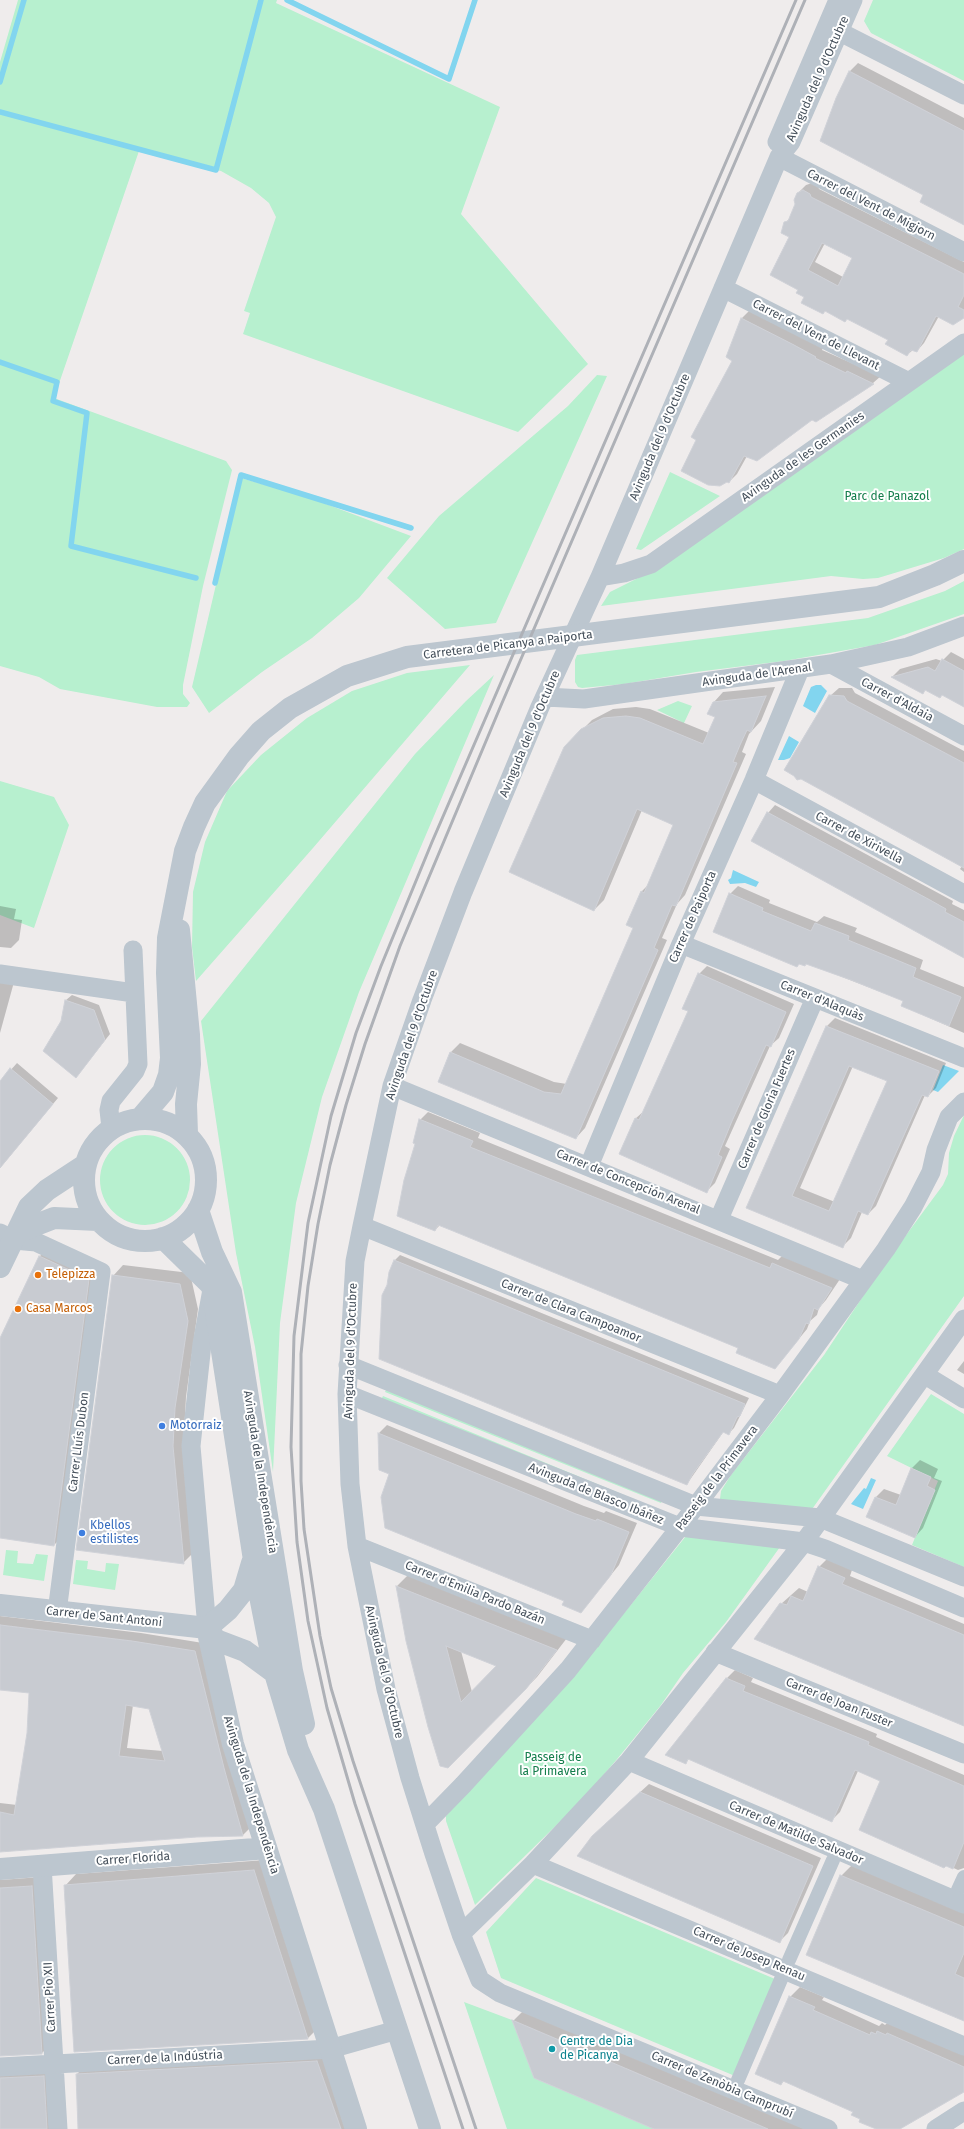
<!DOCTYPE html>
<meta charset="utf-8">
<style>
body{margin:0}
canvas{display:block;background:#efecec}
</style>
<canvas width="964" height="2129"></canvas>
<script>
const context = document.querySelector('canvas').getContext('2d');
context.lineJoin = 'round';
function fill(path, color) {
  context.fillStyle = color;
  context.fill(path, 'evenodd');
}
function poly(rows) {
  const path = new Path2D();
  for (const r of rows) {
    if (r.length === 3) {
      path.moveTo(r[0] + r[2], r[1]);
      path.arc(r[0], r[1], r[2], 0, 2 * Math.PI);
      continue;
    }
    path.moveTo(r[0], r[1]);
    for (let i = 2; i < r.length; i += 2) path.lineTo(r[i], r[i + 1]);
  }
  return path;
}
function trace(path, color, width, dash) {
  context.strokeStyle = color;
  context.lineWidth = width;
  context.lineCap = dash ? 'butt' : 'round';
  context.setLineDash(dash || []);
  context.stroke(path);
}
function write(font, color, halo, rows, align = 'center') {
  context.font = font + ' "Fira Sans",sans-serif';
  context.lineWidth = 4;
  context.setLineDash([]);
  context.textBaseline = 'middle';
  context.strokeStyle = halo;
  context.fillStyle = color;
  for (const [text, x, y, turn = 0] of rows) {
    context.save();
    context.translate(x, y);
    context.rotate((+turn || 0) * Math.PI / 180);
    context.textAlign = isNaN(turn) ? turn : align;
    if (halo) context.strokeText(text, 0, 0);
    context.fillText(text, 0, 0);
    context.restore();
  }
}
fill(poly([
 [18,0,277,0,276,3,500,107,461,214,588,364,518,432,243,334,250,313,244,311,276,217,269,203,251,188,221,171,139,151,54,398,226,461,232,470,203,586,183,685,183,694,190,703,187,707,157,707,60,689,39,677,0,666,0,62],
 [873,0,964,0,964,81,871,33,864,21],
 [964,353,964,549,944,558,878,578,863,579,831,576,601,606,610,592,652,571],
 [597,375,607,376,496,623,445,629,387,578,439,516,568,406],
 [670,472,720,496,641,550,636,549],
 [241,478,310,498,411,536,359,598,312,638,262,672,209,713,192,687],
 [964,581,964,614,875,645,784,661,696,672,624,684,582,688,578,687,575,682,575,660,577,655,868,618,945,591],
 [470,665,313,848,196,981,192,947,193,892,205,842,227,791,261,755,307,718,352,691,407,673],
 [494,675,359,992,322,1097,296,1203,280,1323,273,1472,255,1347,236,1253,201,1021,415,754,466,701],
 [678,701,692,706,684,723,657,710],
 [0,781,54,797,69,825,34,928,0,915],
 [964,1115,964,1296,810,1512,722,1501,720,1499,721,1491,731,1475,824,1355,881,1269,943,1185,948,1174,949,1153,954,1136],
 [145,1180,45],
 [387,1388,663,1499,661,1503,385,1392],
 [931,1394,964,1414,964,1567,912,1545,938,1481,887,1456],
 [383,1396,658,1509,381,1400],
 [686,1536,780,1547,726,1622,683,1673,661,1705,618,1758,582,1800,475,1905,446,1821,446,1816,625,1612],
 [6,1550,18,1551,17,1563,33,1564,36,1554,48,1555,44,1581,3,1575],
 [76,1560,88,1561,87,1569,105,1572,106,1563,119,1564,115,1590,73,1584],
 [536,1878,775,1979,735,2076,501,1978,486,1932],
 [464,2002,512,2020,534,2078,654,2129,507,2129]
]), '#b7f0cf');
fill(poly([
 [816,685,821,685,827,691,815,713,803,706,811,687],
 [789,736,799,742,790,758,784,760,778,760],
 [733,870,759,882,756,887,745,883,730,884,728,880,731,878],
 [943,1065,959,1071,938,1092,933,1090],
 [871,1478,876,1480,863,1509,851,1504,864,1488,866,1489]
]), '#82d5ef');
fill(poly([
 [858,63,964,118,964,224,925,194,849,72],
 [812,183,818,186,819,189,964,262,964,316,939,316,924,343,917,351,913,350,907,355,889,339,848,318,826,310,805,297,799,289,791,236,785,223,790,218,796,204,798,193,806,185],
 [825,243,854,257,843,277,815,262],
 [750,310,823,348,822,350,881,376,873,383,816,421,812,419,747,456,737,474,729,482,733,360,742,318],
 [951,652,964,659,964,705,943,694,926,689,923,693,892,677,900,669,936,659,942,661],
 [775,687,761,721,749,734,742,752,746,754,685,895,677,904,662,938,667,940,585,1128,576,1138,450,1053,460,1043,554,1082,567,1084,634,928,641,892,648,885,675,824,642,810,604,900,594,910,582,730,592,720,613,709,636,707,650,709,709,733,716,716,714,702,723,692],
 [839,688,852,688,855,693,964,751,964,872,960,869,962,866,830,696],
 [775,805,953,901,952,904,964,910,964,957,768,813],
 [738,886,770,900,769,903,817,922,824,916,857,928,855,932,923,960,920,969,964,987,964,1033,902,1006,904,1001,806,963,800,963,797,966,730,894],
 [0,906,16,909,14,919,22,920,19,940,11,948,0,947],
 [707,966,794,1004,779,1038,770,1046,725,1146,730,1149,715,1183,707,1191,635,1119,644,1111,689,1011,699,974],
 [0,980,14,982,0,1033],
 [72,995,99,1005,110,1034,81,1071,62,1022,66,1000],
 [835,1018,946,1063,936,1088,928,1096,925,1095,876,1206,868,1214,862,1212,851,1238,843,1246,747,1208,827,1026],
 [853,1066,889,1080,835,1202,800,1188],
 [17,1063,58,1098,0,1168,0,1082],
 [428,1112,480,1133,478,1138,778,1260,782,1256,840,1279,826,1300,819,1308,817,1315,810,1321,807,1329,775,1368,739,1348,440,1225,435,1230,416,1143,420,1120],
 [51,1245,100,1268,65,1534,54,1545,0,1537,0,1341,40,1256],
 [400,1255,749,1398,734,1428,729,1433,724,1431,687,1484,388,1285,395,1260],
 [123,1265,190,1273,198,1309,186,1397,184,1434,194,1552,183,1563,113,1276],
 [964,1361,964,1374,957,1370],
 [387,1425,584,1506,604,1513,606,1511,637,1523,619,1565,581,1612,391,1474,380,1470,379,1433],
 [920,1460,938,1469,934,1478,942,1481,923,1528,915,1537,868,1517,876,1497,884,1489,901,1495,912,1468],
 [827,1559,852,1570,850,1576,964,1624,964,1725,781,1604,799,1588,808,1592,819,1567],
 [408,1575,567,1638,537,1677,448,1767,407,1641,397,1586],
 [461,1651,498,1665,472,1692],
 [0,1616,141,1633,203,1643,251,1827,243,1835,197,1836,0,1851,0,1803,17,1805,28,1733,30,1692,0,1689],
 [133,1705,150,1708,163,1751,127,1748],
 [735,1670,753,1678,751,1682,877,1734,876,1737,964,1775,964,1868,958,1870,947,1865,881,1781,858,1771,840,1812,832,1820,689,1759,686,1762,726,1679],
 [649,1784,821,1858,788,1933,780,1941,601,1828],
 [265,1860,319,2027,308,2038,65,1886,76,1874],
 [852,1865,964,1911,964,2020,841,1876],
 [41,1877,51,2044,42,2053,0,2055,0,1880],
 [800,1987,824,1997,822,2000,879,2026,882,2023,885,2025,888,2022,964,2053,964,2091,898,2129,878,2129,862,2119,854,2111,784,2081,781,2084,790,1997],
 [524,2010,805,2129,657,2129,534,2077,513,2021],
 [326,2052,353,2129,79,2129,77,2074,86,2065],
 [0,2064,53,2067,57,2129,0,2129]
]), '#0003');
trace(poly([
 [287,0,449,79,475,0],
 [0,82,24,0],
 [0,112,216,170,261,0],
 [0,362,57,382,53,401,87,413,71,546,196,578],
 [215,583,241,475,411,528]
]), '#82d5ef', 5.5);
const building = poly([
 [849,71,964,131,964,225,920,202,923,195,820,141,836,98,849,71],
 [803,190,810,194,811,197,964,274,964,295,958,307,964,310,964,318,953,325,936,316,917,352,911,350,907,356,885,344,888,340,847,319,845,322,825,311,823,314,801,303,804,297,796,293,798,290,770,275,789,237,781,233,784,222,788,221,795,204,794,200,797,193,803,190],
 [822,243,852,258,838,286,808,270,822,243],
 [741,318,794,345,816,357,815,358,846,373,847,371,874,384,816,422,812,420,757,461,744,456,729,483,727,482,720,486,708,485,681,471,696,440,691,437,732,361,726,357,741,318],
 [942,659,964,671,964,707,942,695,940,698,925,690,923,694,891,677,928,667,935,671,942,659],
 [829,695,844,696,847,701,964,763,964,868,801,779,797,780,794,776,784,770,829,695],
 [766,696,751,732,747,730,740,745,733,762,737,763,676,906,672,905,654,948,658,950,576,1139,438,1082,450,1052,544,1092,561,1094,633,928,626,925,641,891,644,893,673,825,637,809,594,911,509,872,564,747,581,729,603,718,626,716,640,718,703,744,715,717,707,714,713,702,766,696],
 [767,812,930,900,946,909,945,912,964,922,964,958,751,841,767,812],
 [729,893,763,908,762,911,811,931,815,923,849,936,848,940,916,968,913,977,961,997,949,1026,901,1006,903,1001,851,980,806,964,805,966,799,964,797,967,713,932,729,893],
 [698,973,786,1012,771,1047,766,1045,732,1121,718,1155,722,1157,707,1193,619,1154,635,1118,639,1120,688,1011,682,1009,698,973],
 [65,1000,94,1010,105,1040,76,1078,43,1051,61,1021,65,1000],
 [826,1026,939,1071,928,1097,922,1095,868,1215,858,1211,843,1248,746,1208,826,1026],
 [849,1066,887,1081,829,1211,792,1196,849,1066],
 [10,1068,53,1104,0,1168,0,1081,10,1068],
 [419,1119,473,1141,470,1147,770,1268,772,1263,832,1288,818,1310,814,1308,809,1324,806,1323,799,1339,775,1369,736,1353,738,1348,453,1231,438,1225,435,1231,397,1216,404,1180,415,1144,413,1143,419,1119],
 [39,1256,89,1279,54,1546,0,1538,0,1338,39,1256],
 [394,1260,745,1404,740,1416,737,1417,729,1435,723,1432,692,1475,687,1485,379,1359,382,1295,387,1285,389,1272,394,1260],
 [112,1275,180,1284,188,1321,175,1408,173,1446,184,1564,76,1550,112,1275],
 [378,1433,576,1514,596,1521,597,1519,629,1532,611,1575,581,1613,562,1605,564,1601,385,1528,381,1497,389,1474,379,1470,378,1433],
 [911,1468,931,1477,927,1486,935,1490,915,1538,866,1517,875,1497,896,1505,911,1468],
 [818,1566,845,1578,842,1584,964,1635,964,1726,754,1639,780,1603,787,1605,791,1596,803,1601,818,1566],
 [396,1586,557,1650,526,1689,448,1768,440,1766,428,1727,406,1641,396,1586],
 [446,1646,496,1666,461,1702,446,1646],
 [0,1625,132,1641,195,1651,224,1768,243,1836,197,1837,0,1852,0,1812,14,1815,27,1733,29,1693,0,1690,0,1625],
 [126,1705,149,1709,165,1761,119,1756,126,1705],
 [726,1678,745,1686,743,1691,869,1742,868,1745,964,1786,964,1842,953,1869,946,1866,944,1868,859,1830,880,1781,855,1770,832,1822,688,1759,686,1764,665,1755,726,1678],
 [640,1792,813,1866,780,1943,577,1856,592,1836,640,1792],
 [254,1870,308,2039,74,2052,64,1885,254,1870],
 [840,1875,964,1927,964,1953,955,1974,964,1978,964,2021,806,1955,840,1875],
 [32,1886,42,2054,0,2056,0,1888,32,1886],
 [789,1996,815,2007,813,2010,870,2035,871,2032,876,2034,877,2031,886,2035,887,2033,964,2067,964,2092,900,2129,876,2129,859,2122,860,2119,851,2115,853,2112,783,2081,781,2085,755,2074,789,1996],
 [512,2020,768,2129,654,2129,534,2078,512,2020],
 [317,2061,341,2129,78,2129,76,2074,317,2061],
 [44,2076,47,2129,0,2129,0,2078,44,2076]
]);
fill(building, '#c8cbd1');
trace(building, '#d0d2d8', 1);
trace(poly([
 [958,1890,964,1877],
 [789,1960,833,1860],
 [738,2080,782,1977]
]), '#bcc6cf', 14);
trace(poly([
 [840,32,964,95],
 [777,142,838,0],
 [779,157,964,252],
 [723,288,909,382],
 [600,577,624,573,651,564,964,343],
 [831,664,964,736],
 [545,697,584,699,831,664,908,647,964,626],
 [754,780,964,894],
 [681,944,964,1058],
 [0,974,134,993],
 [392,1086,863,1280],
 [111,1128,109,1110,111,1101,135,1071,138,1064,133,950],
 [589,1166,681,944,754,780,800,669],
 [719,1219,815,998],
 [362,1226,780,1395],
 [0,1233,14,1240,36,1242,101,1272,57,1612],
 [348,1365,696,1506,820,1518,964,1577],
 [925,1375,964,1399],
 [347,1394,680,1527,804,1542,825,1549,964,1608],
 [357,1546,592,1640],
 [207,1628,191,1446,202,1344,211,1295],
 [715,1652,964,1754],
 [629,1761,964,1904],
 [425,1824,463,1785,568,1670,680,1527,780,1395,886,1249,913,1207,931,1172,936,1150,949,1117,964,1102],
 [533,1864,964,2046],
 [42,1865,58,2129],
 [461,1934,533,1864,629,1761,804,1542,964,1319],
 [0,2067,330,2049,397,2030],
 [828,2129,500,1993,480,1980,461,1934,434,1854,410,1778,386,1689,357,1546,350,1484,347,1394,355,1261,362,1226,392,1086,422,1000,463,892,540,707,600,577,779,157,791,142,853,0],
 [936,2129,964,2111]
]), '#bcc6cf', 19);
trace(poly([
 [179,930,189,1035,190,1064,186,1104,187,1134],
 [145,1180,61],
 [140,1119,163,1092,169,1075,171,1058,167,973,168,938,185,851,194,827,205,803,239,756,261,731,290,708,347,676,407,657,879,597,935,575,964,561],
 [198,1210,212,1252,231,1292,292,1671,304,1724],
 [18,1232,54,1218,98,1220],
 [163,1238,212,1286,258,1586,275,1673,298,1750,324,1809,430,2129],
 [0,1267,29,1207,47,1190,85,1165],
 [0,1605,207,1628],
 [207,1628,233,1744,356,2129],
 [207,1628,228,1610,244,1590,252,1563],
 [207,1628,216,1640,245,1651,275,1673],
 [0,1869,242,1850,256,1849,265,1846]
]), '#bcc6cf', 22);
trace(poly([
 [463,2129,355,1804,327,1708,308,1621,297,1542,291,1447,294,1336,308,1223,331,1116,356,1033,381,966,432,842,796,0],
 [476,2129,353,1761,331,1688,320,1636,304,1529,301,1481,301,1354,308,1286,318,1224,330,1165,346,1105,365,1044,400,946,502,703,805,0]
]), '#aeb1b7', 3);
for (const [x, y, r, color] of [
 [38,1275,4,"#e8710a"],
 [18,1309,4,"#e8710a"],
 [162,1426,4,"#3f7fe0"],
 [82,1533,4,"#3f7fe0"],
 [552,2049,4,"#0f9aa8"]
]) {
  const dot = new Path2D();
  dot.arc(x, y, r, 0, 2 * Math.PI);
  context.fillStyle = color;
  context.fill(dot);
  trace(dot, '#fff', 1.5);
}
write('12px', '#444f5a', '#fff', [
 ["Avinguda del 9 d'Octubre",818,79,-66],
 ["Carrer del Vent de Migjorn",871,205,27],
 ["Carrer del Vent de Llevant",816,335,27],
 ["Avinguda del 9 d'Octubre",660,437,-67],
 ["Avinguda de les Germanies",803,457,-35],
 ["Carretera de Picanya a Paiporta",508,645,-7],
 ["Avinguda de l'Arenal",757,675,-8],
 ["Carrer d'Aldaia",897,700,28],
 ["Avinguda del 9 d'Octubre",530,734,-67],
 ["Carrer de Xirivella",859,838,28],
 ["Carrer de Paiporta",693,917,-66],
 ["Carrer d'Alaquàs",822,1001,22],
 ["Avinguda del 9 d'Octubre",412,1035,-71],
 ["Carrer de Gloria Fuertes",767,1109,-67],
 ["Carrer de Concepción Arenal",628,1182,22],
 ["Carrer de Clara Campoamor",571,1311,22],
 ["Avinguda del 9 d'Octubre",351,1351,-88],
 ["Carrer Lluís Dubon",79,1442,-83],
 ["Avinguda de la Independència",260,1472,81],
 ["Passeig de la Primavera",717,1478,-53],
 ["Avinguda de Blasco Ibáñez",596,1494,22],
 ["Carrer d'Emilia Pardo Bazán",475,1593,22],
 ["Carrer de Sant Antoni",104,1617,6],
 ["Avinguda del 9 d'Octubre",384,1672,77],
 ["Carrer de Joan Fuster",839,1703,22],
 ["Avinguda de la Independència",251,1795,73],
 ["Carrer de Matilde Salvador",796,1833,23],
 ["Carrer Florida",133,1859,-4],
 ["Carrer de Josep Renau",749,1954,23],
 ["Carrer Pio XII",50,1997,-93],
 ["Carrer de la Indústria",165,2058,-3],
 ["Carrer de Zenòbia Camprubí",722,2085,23]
]);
write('12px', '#137d4b', '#fff', [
 ["Parc de Panazol",887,497],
 ["Passeig de",553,1758],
 ["la Primavera",553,1772]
]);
write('12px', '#c56008', '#fff', [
 ["Telepizza",46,1275],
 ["Casa Marcos",26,1309]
], 'left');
write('12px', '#366cbe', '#fff', [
 ["Motorraiz",170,1426],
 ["Kbellos",90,1526],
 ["estilistes",90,1540]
], 'left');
write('12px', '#0d838f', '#fff', [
 ["Centre de Dia",560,2042],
 ["de Picanya",560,2056]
], 'left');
</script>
